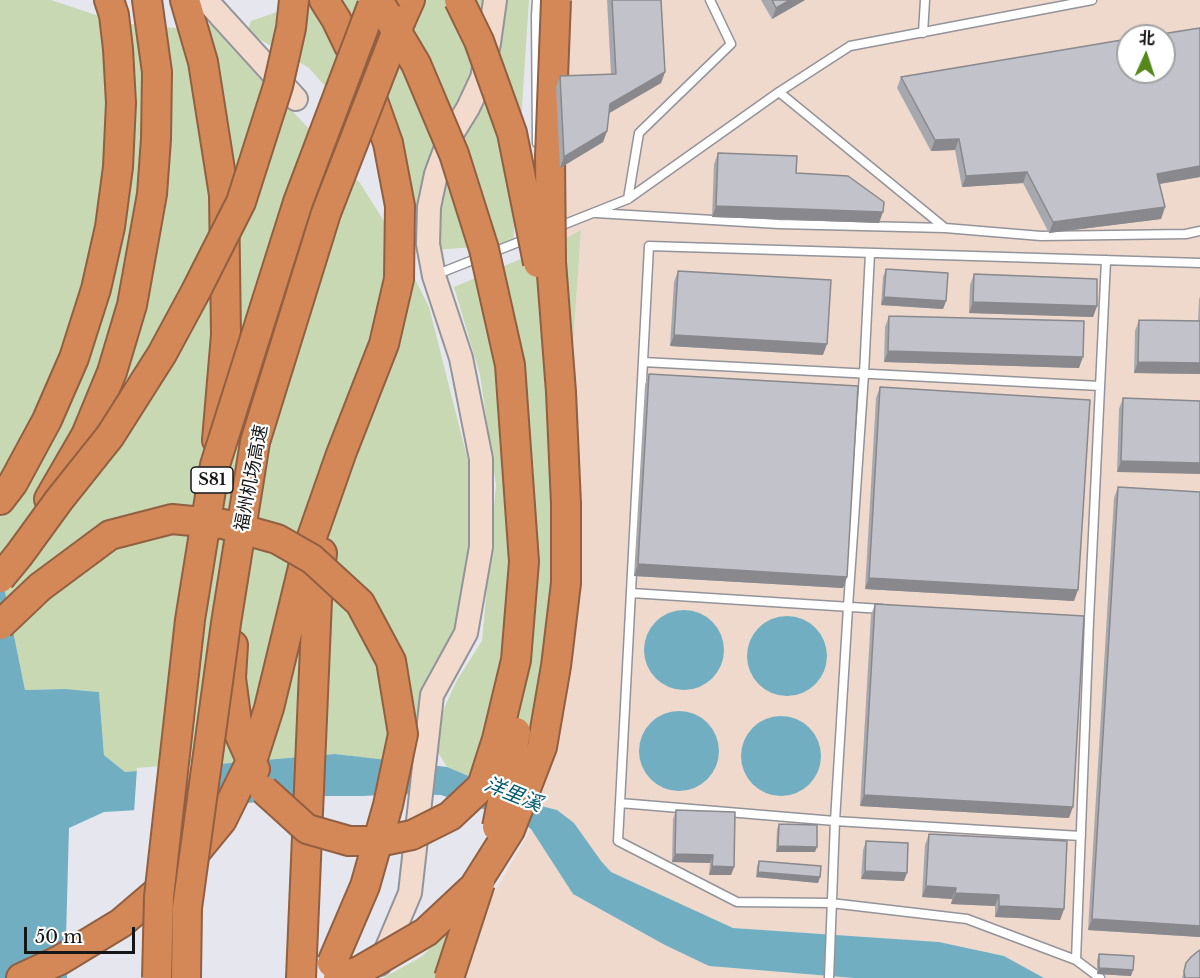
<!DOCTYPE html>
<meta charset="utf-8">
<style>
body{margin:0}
#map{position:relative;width:1200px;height:978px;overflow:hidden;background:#e6e7ee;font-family:"Libre Baskerville","Noto Sans SC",serif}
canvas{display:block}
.north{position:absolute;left:1116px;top:24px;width:60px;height:60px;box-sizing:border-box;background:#fff;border:2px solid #a1a2a3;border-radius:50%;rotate:3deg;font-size:16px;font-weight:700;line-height:24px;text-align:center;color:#151618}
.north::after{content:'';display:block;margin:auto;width:21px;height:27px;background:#56871a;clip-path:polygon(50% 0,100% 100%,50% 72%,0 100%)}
.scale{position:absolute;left:24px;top:927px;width:111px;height:27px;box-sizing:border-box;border:3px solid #151618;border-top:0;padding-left:8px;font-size:18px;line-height:21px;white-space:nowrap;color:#151618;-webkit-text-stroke:4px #fff;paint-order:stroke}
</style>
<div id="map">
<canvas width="1200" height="978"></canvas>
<div class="north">北</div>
<div class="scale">50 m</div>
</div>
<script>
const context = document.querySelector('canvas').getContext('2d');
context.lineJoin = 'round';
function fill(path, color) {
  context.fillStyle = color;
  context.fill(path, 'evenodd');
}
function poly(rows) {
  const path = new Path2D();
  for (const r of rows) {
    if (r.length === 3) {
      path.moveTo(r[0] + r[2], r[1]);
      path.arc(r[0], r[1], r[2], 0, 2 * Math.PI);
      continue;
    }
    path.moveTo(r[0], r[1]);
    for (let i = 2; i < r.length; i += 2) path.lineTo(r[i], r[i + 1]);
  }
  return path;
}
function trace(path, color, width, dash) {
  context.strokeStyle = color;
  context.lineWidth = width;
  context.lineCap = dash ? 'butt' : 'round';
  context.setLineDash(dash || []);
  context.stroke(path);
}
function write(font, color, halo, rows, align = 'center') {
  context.font = font + ' "Libre Baskerville","Noto Sans SC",serif';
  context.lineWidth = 4.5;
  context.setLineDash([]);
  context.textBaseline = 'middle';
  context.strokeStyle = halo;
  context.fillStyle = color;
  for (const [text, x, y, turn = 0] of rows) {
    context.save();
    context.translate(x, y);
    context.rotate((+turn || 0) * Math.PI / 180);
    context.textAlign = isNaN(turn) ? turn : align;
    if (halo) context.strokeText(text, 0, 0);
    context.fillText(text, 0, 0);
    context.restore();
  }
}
fill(poly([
 [561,0,1200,0,1200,978,1044,978,1004,956,939,942,733,928,611,872,541,806,581,231,556,244],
 [1128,36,1164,36,1164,72,1128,72],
 [531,829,573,894,709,966,854,978,463,978,480,914,490,900]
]), '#eed9cc');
fill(poly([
 [0,0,51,0,120,23,175,28,215,24,247,63,360,183,394,237,429,307,471,473,470,587,454,640,421,690,413,764,335,754,125,772,104,755,99,692,65,689,25,690,0,567],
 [311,0,529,0,513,244,435,250,431,234,378,146,309,68,247,32,251,21],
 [581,230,541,806,447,767,438,752,441,715,457,680,482,641,496,485,480,375,454,287,556,244],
 [457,922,437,978,383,978,421,957,441,938]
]), '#c8d8b2');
fill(poly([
 [0,567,25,690,65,689,99,692,104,755,125,772,335,754,447,767,541,806,557,810,574,823,601,861,611,872,733,928,939,942,1004,956,1044,978,854,978,709,966,665,945,573,894,531,829,522,822,441,795,397,794,363,796,306,796,240,804,104,812,69,828,66,938,67,978,0,978],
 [684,650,40],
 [787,656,40],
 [679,751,40],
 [781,756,40]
]), '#72aec2');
fill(poly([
 [222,761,217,808,134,813,137,768]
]), '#e6e7ee');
const lane = poly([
 [537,0,536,16,537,143],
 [923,33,925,0],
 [779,92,945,228,1041,236,1186,234,1200,231],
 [628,199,639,133,731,44,710,0],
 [596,213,779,224,945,228],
 [555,228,628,199,779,92,850,46,1092,0],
 [435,275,529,238],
 [643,362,1100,386],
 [631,593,882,609],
 [620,803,835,821,1081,836],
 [1076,960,1089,620,1106,260],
 [829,978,835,821,848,607,864,374,870,253],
 [1100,978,1076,960,967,919,831,903,737,902,618,841,649,246,1200,263]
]);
const secondary = poly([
 [206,0,296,99],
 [380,964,410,893,432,695,466,633,481,547,481,459,461,358,434,276,428,244,429,207,436,174,449,139,468,108,482,78,489,43,495,0]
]);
const highway = poly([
 [185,0,203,62,224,195,226,335,217,440],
 [401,20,410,0],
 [49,499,86,435,112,372,132,305,152,194,156,139,157,72,147,0],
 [0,500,13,483,47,420,74,358,96,289,110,227,118,167,121,103,118,49,114,15,109,0],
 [233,645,231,678,238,731,255,769],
 [21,978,60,960,121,923,176,876,222,820,254,755,269,708,307,551,341,454,384,344,399,279,400,206,388,143,366,81,336,19,324,0],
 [301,978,317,600,322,553]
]);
trace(lane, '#93939a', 11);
trace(secondary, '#93939a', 26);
trace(highway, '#915f41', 32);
trace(lane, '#fff', 8);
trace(secondary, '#f2dbcd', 22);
trace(highway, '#d48757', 28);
const highwayBridge = poly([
 [459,0,479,41,512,133,538,263],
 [0,578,19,555,59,500,110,436,162,354,196,291,241,202,278,86,291,28,294,0],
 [0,625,40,587,110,535,172,519,223,524,277,539,312,559,360,603,391,661,403,734,388,805,365,886,332,963],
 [264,790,307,829,349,841,383,841,412,835,450,816,482,786,497,739,516,660,524,562,510,365,484,249,454,154,416,64,378,0],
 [497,827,516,732],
 [157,978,159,897,190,620,215,465,298,202,372,6],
 [186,978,187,908,226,623,255,442,326,213,401,20],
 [338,978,359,971,426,932,474,887,510,830,542,747,556,666,566,583,566,504,561,392,551,262,550,156,556,0],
 [449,978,480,883]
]);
trace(highwayBridge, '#915f41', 32, []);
trace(highwayBridge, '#d48757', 28);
fill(poly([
 [607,0,661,0,665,72,661,83,609,113,607,131,603,142,560,168,556,87,560,76,611,74],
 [761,0,805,0,772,19],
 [1200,28,1200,177,1159,184,1165,207,1161,219,1049,233,1023,183,962,187,955,150,931,151,897,88,901,77],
 [718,153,796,173,879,223,712,217,714,164],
 [886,269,946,301,943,309,881,305,883,277],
 [678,271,823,355,670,346,674,282],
 [974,274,1097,306,1093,317,969,313,970,285],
 [1200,296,1200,374,1134,373,1135,331,1139,320,1198,321,1199,300],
 [889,316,1079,368,884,362,885,327],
 [649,374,847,577,843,588,634,576,645,385],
 [880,387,1074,601,865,589,876,398],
 [1123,398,1200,401,1117,472,1119,409],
 [1118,487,1200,492,1200,937,1088,930,1114,498],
 [875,604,1069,818,860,806,871,615],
 [676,810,734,867,731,875,709,875,710,863,672,862,673,819],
 [779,824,815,852,776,852,777,829],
 [929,834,1064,909,1060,920,995,917,995,906,951,904,952,899,922,897,925,845],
 [866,841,904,881,861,879,863,850],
 [759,861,820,877,818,883,756,877,757,866],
 [1099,954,1131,976,1097,974,1097,960],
 [1186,963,1200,978,1182,978]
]), '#a7a8ae');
fill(poly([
 [790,0,805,0,772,19,776,8],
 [665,72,661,83,606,115,610,104],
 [607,131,603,142,560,168,564,157],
 [959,139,955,150,931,151,935,140],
 [1200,166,1200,177,1153,185,1157,174],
 [1027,172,1023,183,962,187,966,176],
 [716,206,883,212,879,223,712,217],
 [1165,207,1161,219,1049,233,1053,222],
 [884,297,946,301,943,309,881,305],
 [973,302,1097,306,1093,317,969,313],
 [674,335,827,344,823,355,670,346],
 [888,351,1083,357,1079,368,884,362],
 [1138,362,1200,363,1200,374,1134,373],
 [1121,461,1200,463,1200,474,1117,472],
 [638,564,847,577,843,588,634,576],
 [869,578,1078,590,1074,601,865,589],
 [864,795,1073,807,1069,818,860,806],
 [778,846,817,847,815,852,776,852],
 [675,854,713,855,710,863,672,862],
 [712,866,734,867,731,875,709,875],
 [865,871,907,873,904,881,861,879],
 [758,872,820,877,818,883,756,877],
 [926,886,956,888,952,899,922,897],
 [955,893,999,895,995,906,951,904],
 [999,906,1064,909,1060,920,995,917],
 [1092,919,1200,926,1200,937,1088,930],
 [1099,968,1133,970,1131,976,1097,974]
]), '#88888d');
const building = poly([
 [612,0,661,0,665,72,610,104,607,131,564,157,560,76,616,74,612,0],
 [772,0,790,0,776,8,772,0],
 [1200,28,1200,166,1157,174,1165,207,1053,222,1027,172,966,176,959,139,935,140,901,77,1128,39,1128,72,1164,72,1164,36,1149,36,1200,28],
 [718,153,797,156,796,173,848,176,884,202,883,212,716,206,718,153],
 [886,269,948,273,946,301,884,297,886,269],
 [678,271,831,280,827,344,674,335,678,271],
 [974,274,1097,279,1097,306,973,302,974,274],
 [889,316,1084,321,1083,357,888,351,889,316],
 [1139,320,1200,321,1200,363,1138,362,1139,320],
 [649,374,858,386,847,577,638,564,649,374],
 [880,387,1090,400,1078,590,869,578,880,387],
 [1123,398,1200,401,1200,463,1121,461,1123,398],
 [1118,487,1200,492,1200,926,1092,919,1118,487],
 [875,604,1084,616,1073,807,864,795,875,604],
 [676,810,735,812,734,867,712,866,713,855,675,854,676,810],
 [779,824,817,825,817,847,778,846,779,824],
 [929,834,1067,841,1064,909,999,906,999,895,955,893,956,888,926,886,929,834],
 [866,841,908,843,907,873,865,871,866,841],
 [759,861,821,866,820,877,758,872,759,861],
 [1200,950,1200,978,1185,978,1184,971,1186,963,1191,957,1197,952,1200,950],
 [1099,954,1134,956,1133,970,1099,968,1099,954]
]);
fill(building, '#c2c3ca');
trace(building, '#88888d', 1.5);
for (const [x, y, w] of [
 [212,480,42]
]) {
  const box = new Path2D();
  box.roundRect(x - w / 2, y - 13, w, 26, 4.5);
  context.fillStyle = '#fff';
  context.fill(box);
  trace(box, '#151618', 1.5);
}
write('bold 16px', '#151618', null, [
 ["S81",212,480]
]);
write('18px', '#151618', '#fff', [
 ["福州机场高速",252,478,-79]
]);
write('italic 20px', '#075c72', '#fff', [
 ["洋里溪",513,795,22]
]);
</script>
